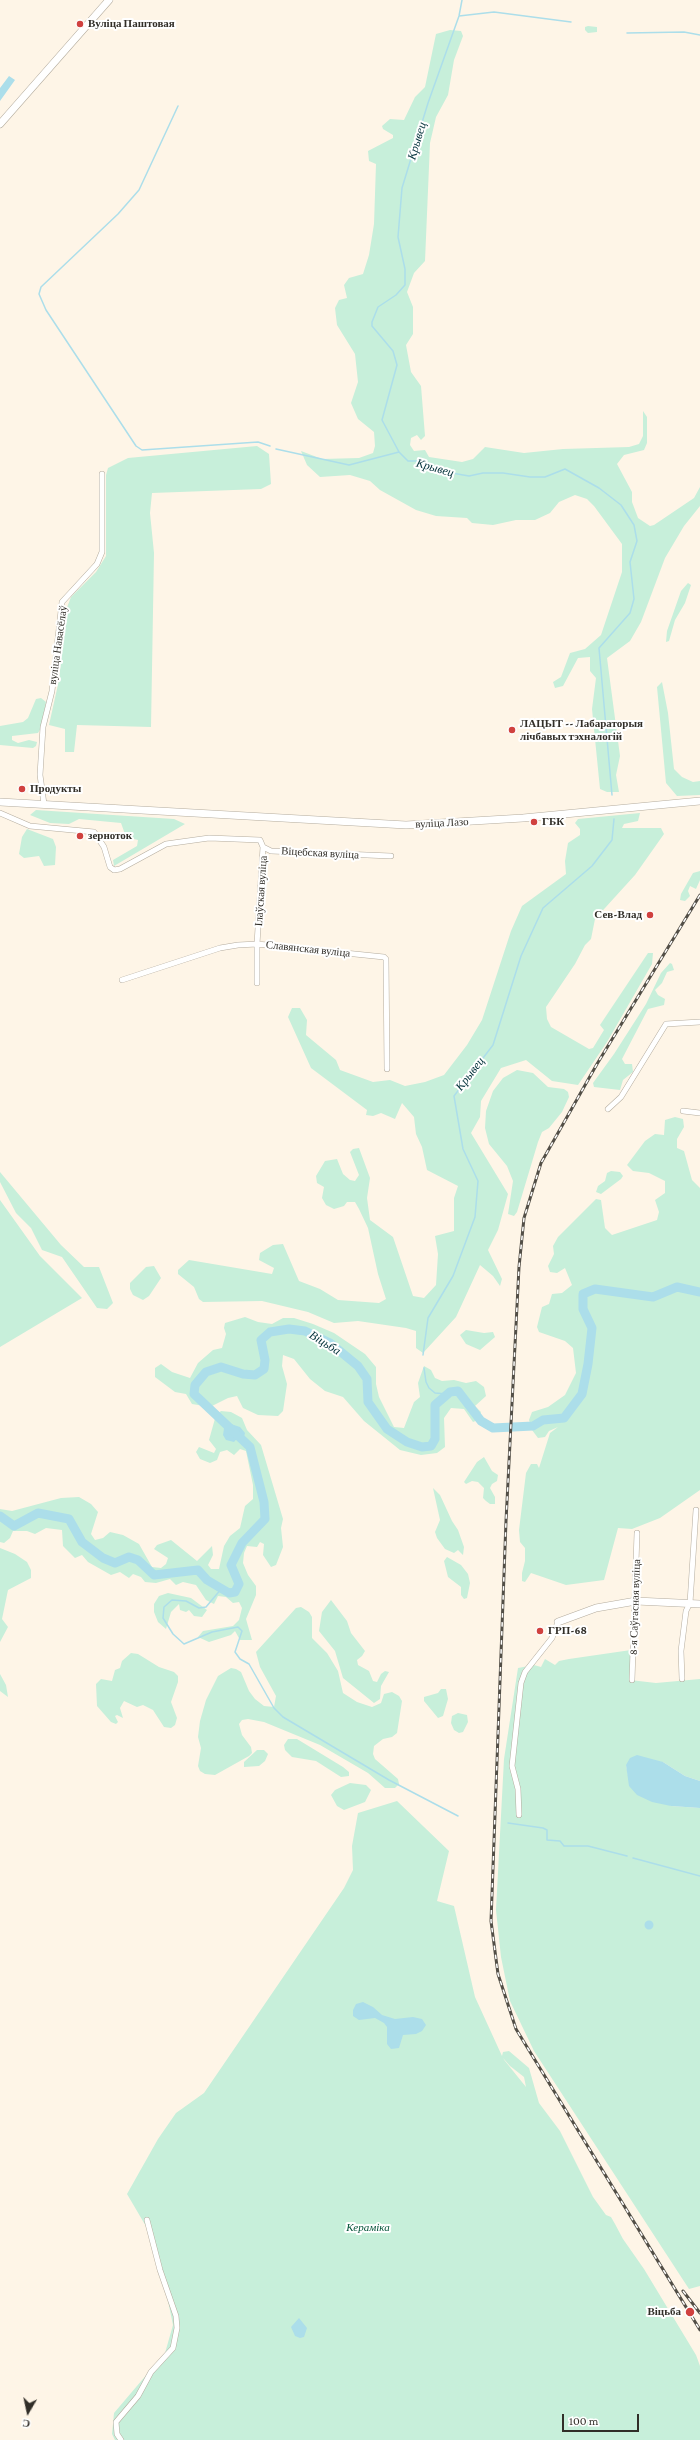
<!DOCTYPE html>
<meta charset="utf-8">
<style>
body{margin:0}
#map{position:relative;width:700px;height:2440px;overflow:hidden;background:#fef5e7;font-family:"Crimson Pro",serif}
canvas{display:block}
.north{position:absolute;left:8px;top:2392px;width:40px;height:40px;-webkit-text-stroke:3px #fff;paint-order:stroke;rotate:189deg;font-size:11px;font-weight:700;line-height:16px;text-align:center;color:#312e28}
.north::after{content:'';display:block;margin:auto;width:14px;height:18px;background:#312e28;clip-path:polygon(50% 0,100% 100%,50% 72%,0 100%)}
.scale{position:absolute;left:562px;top:2414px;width:77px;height:18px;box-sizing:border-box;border:2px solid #312e28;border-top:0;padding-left:5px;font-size:12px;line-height:14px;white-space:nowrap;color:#312e28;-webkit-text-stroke:3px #fff;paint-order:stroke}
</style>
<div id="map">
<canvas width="700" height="2440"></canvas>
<div class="north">С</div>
<div class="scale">100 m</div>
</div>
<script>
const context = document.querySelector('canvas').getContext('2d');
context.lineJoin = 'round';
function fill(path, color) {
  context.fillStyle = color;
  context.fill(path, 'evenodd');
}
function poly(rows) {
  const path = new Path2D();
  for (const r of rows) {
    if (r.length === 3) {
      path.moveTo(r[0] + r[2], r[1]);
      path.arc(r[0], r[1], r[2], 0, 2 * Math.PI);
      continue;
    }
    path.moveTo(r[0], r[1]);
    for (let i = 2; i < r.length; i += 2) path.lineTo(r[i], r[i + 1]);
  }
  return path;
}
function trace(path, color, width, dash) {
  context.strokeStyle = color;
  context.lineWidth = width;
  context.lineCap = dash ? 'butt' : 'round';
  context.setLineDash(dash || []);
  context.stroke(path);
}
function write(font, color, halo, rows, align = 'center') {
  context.font = font + ' "Crimson Pro",serif';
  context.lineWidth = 4;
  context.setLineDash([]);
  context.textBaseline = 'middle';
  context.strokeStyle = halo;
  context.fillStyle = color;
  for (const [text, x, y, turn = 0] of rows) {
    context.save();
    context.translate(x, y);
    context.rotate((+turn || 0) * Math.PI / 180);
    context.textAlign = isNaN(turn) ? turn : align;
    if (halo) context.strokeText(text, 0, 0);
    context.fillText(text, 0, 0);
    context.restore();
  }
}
fill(poly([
 [588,26,597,27,597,32,588,33,585,30,585,27],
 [450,30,461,31,463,36,454,60,448,95,436,117,430,143,425,261,414,273,407,292,413,307,413,334,406,345,411,372,421,386,425,436,421,440,417,435,411,438,410,445,414,451,425,450,429,457,462,462,473,459,485,447,524,453,563,449,629,447,639,444,643,436,643,411,647,417,647,443,644,450,624,455,617,464,632,492,632,502,638,518,650,526,654,525,694,498,700,487,700,506,684,526,665,558,641,622,630,641,607,658,620,756,616,775,619,792,607,792,600,789,592,709,596,678,590,671,590,657,578,658,563,686,555,688,553,682,561,677,570,653,585,649,601,635,622,572,622,544,594,506,587,499,575,495,559,502,550,513,535,520,516,520,493,525,472,523,467,518,436,516,416,510,380,490,370,481,350,475,320,477,307,465,301,451,322,459,359,458,373,453,375,446,374,432,358,419,351,403,358,382,355,354,337,325,335,308,339,300,347,298,344,285,349,278,363,274,369,255,374,224,376,164,369,161,368,151,393,138,393,135,383,129,382,126,390,119,404,120,415,97,425,87,436,34],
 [257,446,269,454,271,484,261,489,152,493,150,513,154,553,151,727,77,725,74,752,65,752,65,729,49,725,59,680,66,610,71,597,96,572,106,556,106,475,108,468,128,458],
 [688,583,691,585,685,603,675,620,669,641,666,642,667,631,681,591],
 [662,682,668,713,674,769,682,777,693,782,700,781,700,795,677,796,666,783,657,687],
 [41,698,46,702,41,728,38,733,12,736,12,740,18,743,29,740,37,742,36,746,33,748,0,745,0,726,23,722,28,718,36,699],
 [36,810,174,819,185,824,114,866,113,860,137,846,138,840,126,837,121,823,79,819,69,824,50,823,30,815],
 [640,813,638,821,624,824,622,828,661,828,664,834,635,875,595,919,591,939,585,945,575,964,546,1007,547,1019,551,1027,589,1049,593,1048,604,1030,600,1025,648,953,653,953,652,964,607,1042,578,1085,552,1081,526,1060,501,1068,481,1101,480,1117,471,1133,508,1194,498,1230,488,1250,502,1279,500,1286,493,1276,480,1265,456,1317,423,1353,416,1348,416,1331,406,1328,358,1321,334,1323,308,1312,262,1301,203,1302,199,1299,194,1287,178,1274,178,1270,189,1260,272,1274,274,1268,259,1260,260,1253,273,1245,283,1244,299,1281,320,1289,338,1300,379,1303,386,1299,378,1274,368,1228,359,1209,355,1202,347,1202,344,1206,334,1209,326,1205,322,1198,324,1187,317,1183,316,1176,325,1161,337,1159,343,1174,350,1180,355,1181,359,1175,350,1152,353,1149,359,1148,370,1178,367,1198,370,1220,393,1237,413,1296,424,1298,436,1285,438,1254,435,1236,454,1231,454,1198,458,1186,427,1170,422,1147,416,1134,414,1117,402,1103,395,1119,381,1113,373,1116,366,1115,367,1110,311,1068,288,1017,292,1008,300,1008,307,1020,306,1035,336,1060,340,1070,373,1082,390,1080,405,1086,425,1082,444,1075,467,1045,482,1020,511,931,522,906,566,874,565,861,568,843,580,835,580,829,575,823,578,819],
 [27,829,53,839,56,847,55,865,44,866,39,856,24,858,19,854,22,837],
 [700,871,700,880,696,889,690,886,688,891,690,896,685,901,680,900,681,894,693,873],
 [670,963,672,964,674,970,667,972,662,983,655,990,658,995,665,999,664,1005,648,1009,622,1059,625,1064,632,1064,633,1072,623,1080,620,1090,594,1087,593,1083,614,1054,646,1004,661,973],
 [517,1070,533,1073,548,1087,564,1089,568,1092,569,1097,562,1112,549,1128,542,1132,538,1142,517,1212,514,1216,508,1214,513,1181,507,1166,489,1144,485,1128,486,1111,493,1091,503,1078],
 [675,1117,683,1119,684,1127,677,1139,677,1148,684,1151,692,1180,700,1188,700,1490,660,1518,632,1529,618,1528,604,1580,566,1585,531,1573,525,1582,522,1581,522,1573,525,1561,525,1548,520,1542,519,1530,526,1473,531,1464,537,1464,539,1468,550,1433,558,1427,549,1431,545,1437,538,1438,532,1430,529,1420,532,1412,548,1407,565,1395,576,1373,573,1348,565,1341,539,1332,537,1327,542,1307,549,1304,552,1294,562,1293,572,1285,565,1268,557,1273,550,1272,548,1266,554,1254,553,1246,558,1237,596,1199,601,1200,605,1228,612,1235,657,1220,659,1212,655,1200,665,1193,665,1181,649,1173,633,1171,627,1165,645,1141,655,1134,664,1135,665,1120],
 [611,1171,620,1172,623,1176,621,1179,601,1194,596,1192,598,1186,605,1181,607,1173],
 [0,1172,61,1245,84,1267,99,1267,113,1303,107,1309,97,1308,62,1257,42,1250,31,1228,16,1213,0,1182],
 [0,1200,40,1256,82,1298,0,1347],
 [154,1266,161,1278,149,1296,143,1300,133,1295,130,1289,130,1283,146,1267],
 [245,1317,258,1322,272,1324,283,1318,294,1318,313,1324,334,1333,365,1354,376,1367,376,1384,379,1397,394,1427,404,1428,414,1402,420,1397,418,1383,424,1366,431,1370,435,1378,442,1381,454,1380,466,1383,476,1381,484,1387,486,1396,475,1406,481,1412,478,1420,473,1422,464,1409,451,1408,444,1418,445,1447,437,1453,421,1455,400,1450,364,1421,343,1397,325,1391,310,1379,294,1359,283,1355,282,1366,287,1384,283,1411,278,1416,258,1415,243,1408,237,1396,228,1398,210,1407,192,1404,186,1394,175,1392,155,1377,155,1368,161,1364,172,1372,190,1378,198,1363,213,1350,222,1348,226,1334,224,1328,225,1323],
 [466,1330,484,1333,493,1332,495,1337,480,1350,466,1344,460,1335],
 [221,1411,231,1412,242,1418,247,1430,261,1445,283,1519,281,1528,283,1547,276,1565,271,1567,263,1555,264,1544,260,1542,257,1547,247,1546,244,1553,243,1563,248,1575,256,1586,256,1595,246,1619,252,1640,240,1640,235,1631,231,1635,209,1642,198,1637,203,1631,233,1626,239,1620,242,1608,239,1602,233,1603,226,1597,218,1596,214,1604,206,1600,196,1585,183,1582,176,1585,170,1579,156,1583,145,1582,141,1577,133,1574,129,1578,120,1572,111,1575,88,1562,82,1555,75,1558,63,1546,62,1530,46,1528,35,1534,27,1531,13,1531,10,1538,4,1543,0,1542,0,1509,12,1511,61,1498,79,1497,91,1504,98,1512,91,1534,95,1540,103,1538,110,1532,123,1535,139,1544,152,1567,161,1568,166,1564,168,1558,154,1549,157,1545,171,1540,197,1561,212,1546,213,1555,208,1565,211,1569,219,1569,224,1546,230,1536,240,1528,245,1506,253,1499,253,1485,246,1451,240,1449,234,1455,227,1450,220,1452,217,1460,210,1463,200,1459,196,1452,199,1447,214,1453,216,1449,209,1440,216,1415],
 [484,1457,492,1471,498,1475,497,1481,492,1484,490,1488,495,1497,495,1504,490,1504,486,1501,483,1498,484,1488,478,1482,472,1481,466,1484,464,1482,477,1462],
 [433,1488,440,1495,452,1521,458,1530,464,1547,463,1555,458,1550,454,1553,445,1549,437,1538,435,1532,440,1520],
 [0,1548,15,1554,27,1562,31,1570,31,1578,8,1590,2,1619,8,1627,0,1642],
 [447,1557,461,1565,468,1574,470,1583,467,1598,464,1599,461,1595,461,1587,448,1577,444,1561],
 [168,1593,191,1598,207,1610,202,1617,194,1616,189,1610,186,1612,180,1610,179,1604,171,1612,166,1629,158,1622,154,1612,154,1604,159,1596],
 [331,1600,347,1621,351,1633,365,1651,362,1656,357,1660,358,1665,369,1671,373,1681,377,1682,381,1674,385,1671,389,1672,381,1686,380,1699,374,1703,343,1678,335,1651,319,1631,322,1612],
 [301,1607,309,1612,312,1617,312,1638,327,1653,338,1671,343,1693,357,1702,372,1707,381,1703,384,1694,392,1692,399,1696,402,1701,397,1733,392,1737,383,1739,374,1746,373,1754,375,1759,398,1779,399,1784,395,1788,385,1788,368,1773,320,1745,264,1722,248,1719,242,1720,239,1724,242,1735,251,1747,252,1753,249,1756,215,1775,205,1774,200,1771,198,1766,201,1748,198,1737,200,1721,206,1700,218,1676,231,1668,236,1669,241,1672,249,1691,255,1699,264,1706,274,1707,276,1696,260,1667,256,1652,296,1608],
 [631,1650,630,1680,656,1683,700,1679,700,1781,685,1776,663,1762,626,1765,628,1775,671,1806,700,1808,700,2286,689,2289,534,2051,510,2001,501,1957,496,1910,504,1759,518,1668,534,1665,541,1667,545,1659,555,1665,559,1661,569,1659],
 [131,1653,138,1654,159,1667,174,1672,178,1676,178,1682,171,1702,177,1718,175,1725,171,1728,164,1727,153,1710,143,1705,137,1707,124,1701,120,1708,123,1718,117,1715,115,1716,118,1722,116,1724,111,1722,97,1706,96,1684,101,1679,112,1681,115,1670,120,1668,122,1661],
 [0,1674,6,1685,8,1697,0,1691],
 [441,1689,446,1689,448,1699,443,1716,438,1718,424,1701,424,1697,438,1693],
 [458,1713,467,1715,468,1722,463,1732,459,1733,454,1730,451,1723,452,1716],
 [288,1739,297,1739,343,1767,349,1772,349,1776,341,1777,316,1761,292,1757,285,1750,284,1745],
 [257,1750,264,1750,268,1754,265,1761,259,1766,244,1767,244,1762],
 [350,1783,366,1785,371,1790,365,1802,344,1810,337,1806,331,1795,335,1790],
 [397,1801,449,1851,437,1901,454,1906,475,1997,502,2056,503,2052,509,2051,529,2068,539,2103,560,2131,593,2197,606,2215,611,2217,615,2224,623,2239,644,2269,696,2355,700,2366,700,2440,115,2440,112,2434,114,2413,165,2353,173,2325,167,2296,147,2228,127,2194,158,2139,176,2113,204,2093,344,1888,353,1870,352,1846,358,1813],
 [503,2058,510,2066,524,2077,526,2087,505,2061]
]), '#c7efda');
fill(poly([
 [9,76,15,80,0,101,0,88],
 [225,1422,240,1427,245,1433,244,1437,239,1436,234,1442,226,1440,223,1435],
 [637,1755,663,1762,685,1776,700,1781,700,1808,671,1806,652,1802,637,1795,629,1786,626,1765,630,1758],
 [649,1925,4.5],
 [363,2002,373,2007,382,2015,395,2019,413,2017,422,2019,426,2025,422,2031,416,2034,403,2035,399,2048,391,2049,387,2044,387,2027,384,2023,375,2018,359,2020,353,2016,353,2010,356,2004],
 [299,2318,307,2328,304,2337,300,2338,295,2336,291,2327]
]), '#acdeea');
trace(poly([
 [462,0,459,16,428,103,402,188,398,237,405,269,405,285,396,295,378,307,372,322,372,326,393,351,397,365,382,420,399,452,408,461,419,461,446,472,469,476,483,473,503,473,530,477,545,477,565,469,599,488,621,505,634,525,637,541,630,562,634,599,630,613,599,648,612,795],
 [459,16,494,12,571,22],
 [627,33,684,32,700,35],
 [178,106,139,190,118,214,41,287,39,294,46,310,136,446,142,450,258,442,270,446],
 [276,449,349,465,399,452],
 [423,1355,428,1318,453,1276,475,1217,478,1181,463,1149,454,1096,493,1045,521,956,543,908,592,866,612,840,614,819],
 [424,1368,426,1382,429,1388,435,1393,447,1394],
 [222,1588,206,1607,199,1608,186,1601,172,1600,164,1607,163,1618,173,1634,184,1644,212,1632,238,1627,242,1631,235,1652,240,1659,249,1664,274,1708,283,1717,389,1780,458,1816],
 [508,1823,543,1828,547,1830,547,1840,560,1841,564,1846,588,1846,627,1856],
 [633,1858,700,1876]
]), '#acdeea', 1.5);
trace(poly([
 [0,1516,14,1526,38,1513,69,1519,82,1542,103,1558,115,1563,129,1557,138,1560,154,1575,198,1570,207,1580,229,1593,235,1592,239,1584,231,1565,242,1543,265,1519,264,1502,250,1447,194,1394,195,1385,206,1372,221,1367,243,1374,255,1375,264,1369,265,1360,261,1340,270,1332,289,1329,305,1331,330,1343,358,1366,367,1379,368,1402,387,1429,407,1442,422,1447,431,1446,435,1439,435,1405,450,1392,458,1391,481,1421,493,1428,533,1426,543,1420,564,1418,582,1394,588,1364,592,1328,583,1309,583,1294,595,1289,653,1297,677,1287,700,1292]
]), '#acdeea', 9);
const street = poly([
 [44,804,40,775,43,727,52,691,62,602,97,564,102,552,102,474],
 [0,813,30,826,94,832,104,847,110,867,114,870,120,869,166,844,209,838,260,840,263,847,271,851,391,856],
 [122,980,220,948,238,945,257,944,384,957,386,959,387,1069],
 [257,983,257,944,263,847],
 [608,1109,621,1097,666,1024,700,1022],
 [683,1111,700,1113],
 [682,1679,681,1651,686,1611,690,1603,696,1510],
 [632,1680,637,1533],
 [519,1815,518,1789,512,1766,521,1683,525,1672,552,1638,558,1622],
 [121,2440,117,2434,116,2422,138,2396,151,2372,173,2348,177,2328,176,2316,160,2270,147,2220]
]);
const secondary = poly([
 [0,124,109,0],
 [0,802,406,825,523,818,700,801],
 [558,1622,596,1608,636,1601,700,1604]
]);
trace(street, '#b4ac9e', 6);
trace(secondary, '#b4ac9e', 8);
trace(street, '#fff', 5);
trace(secondary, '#fff', 7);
const rail = poly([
 [700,895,597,1064,541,1163,524,1218,519,1267,506,1521,491,1921,498,1974,516,2029,700,2330],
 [683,2291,700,2313]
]);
trace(rail, '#524e46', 3);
trace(rail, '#fff', 1.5, [4.5]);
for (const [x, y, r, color] of [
 [80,24,4,"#d0413f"],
 [512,730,4,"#d0413f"],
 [22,789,4,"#d0413f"],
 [534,822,4,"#d0413f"],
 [80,836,4,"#d0413f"],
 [650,915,4,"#d0413f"],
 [540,1631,4,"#d0413f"],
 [690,2312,5,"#d0413f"]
]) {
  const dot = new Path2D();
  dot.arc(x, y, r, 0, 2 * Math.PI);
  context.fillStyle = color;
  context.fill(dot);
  trace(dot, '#fff', 1.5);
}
write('bold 11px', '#312e28', '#fff', [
 ["Вуліца Паштовая",88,24],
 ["ЛАЦЫТ -- Лабараторыя",520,724],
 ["лічбавых тэхналогій",520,737],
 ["Продукты",30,789],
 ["ГБК",542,822],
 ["зерноток",88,836],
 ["Сев-Влад",642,915,"right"],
 ["ГРП-68",548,1631],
 ["Віцьба",681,2312,"right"]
], 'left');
write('11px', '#312e28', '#fff', [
 ["вуліца Навасёлаў",58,645,-82],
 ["вуліца Лазо",442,823,-3],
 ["Віцебская вуліца",320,853,3],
 ["Ілаўская вуліца",261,891,-86],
 ["Славянская вуліца",308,949,6],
 ["8-я Саўгасная вуліца",635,1607,-88]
]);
write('italic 11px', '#005136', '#fff', [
 ["Кераміка",368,2228]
]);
write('italic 12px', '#003039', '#fff', [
 ["Крывец",417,141,-73],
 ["Крывец",435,468,16],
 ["Крывец",470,1074,-52],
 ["Віцьба",325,1343,32]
]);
</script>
